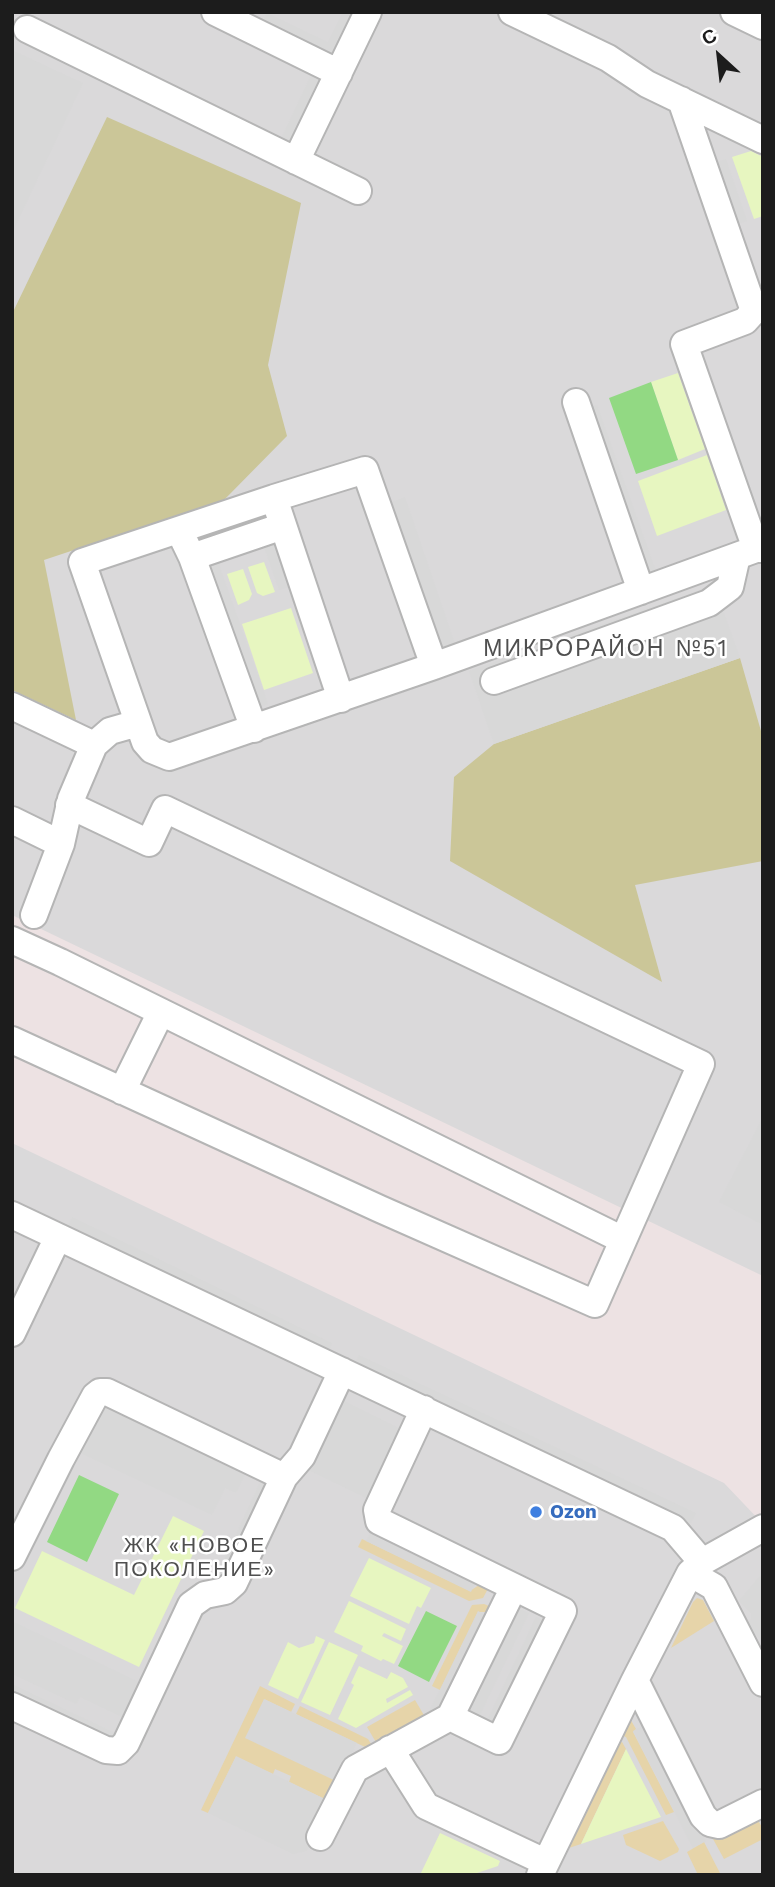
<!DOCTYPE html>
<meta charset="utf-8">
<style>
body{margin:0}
#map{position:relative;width:775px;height:1887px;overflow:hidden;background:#ede2e3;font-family:"Work Sans",sans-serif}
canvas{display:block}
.frame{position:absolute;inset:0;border:14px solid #1c1c1c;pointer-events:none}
.north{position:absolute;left:684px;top:21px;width:70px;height:70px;-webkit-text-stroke:5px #fff;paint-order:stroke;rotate:333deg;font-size:19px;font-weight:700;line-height:28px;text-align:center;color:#1c1c1c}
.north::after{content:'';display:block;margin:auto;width:24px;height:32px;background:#1c1c1c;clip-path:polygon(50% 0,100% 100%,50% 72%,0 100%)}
</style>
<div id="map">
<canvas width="775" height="1887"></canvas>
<div class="frame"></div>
<div class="north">С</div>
</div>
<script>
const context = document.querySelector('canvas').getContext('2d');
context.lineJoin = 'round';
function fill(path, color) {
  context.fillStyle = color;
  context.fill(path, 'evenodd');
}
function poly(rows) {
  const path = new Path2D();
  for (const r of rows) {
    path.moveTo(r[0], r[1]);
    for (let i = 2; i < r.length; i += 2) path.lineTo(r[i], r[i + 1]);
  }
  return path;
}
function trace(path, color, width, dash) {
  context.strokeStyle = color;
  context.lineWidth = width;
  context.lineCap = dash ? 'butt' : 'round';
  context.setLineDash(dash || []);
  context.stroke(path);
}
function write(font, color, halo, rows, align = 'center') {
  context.font = font + ' "Work Sans",sans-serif';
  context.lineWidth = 5;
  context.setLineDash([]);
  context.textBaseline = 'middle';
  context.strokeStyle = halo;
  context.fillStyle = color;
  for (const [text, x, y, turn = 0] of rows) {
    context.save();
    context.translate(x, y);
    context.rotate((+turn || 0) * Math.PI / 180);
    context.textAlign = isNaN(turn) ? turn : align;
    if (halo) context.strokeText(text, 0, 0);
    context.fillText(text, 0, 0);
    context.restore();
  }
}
fill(poly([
 [12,12,763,12,763,1276,12,915],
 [12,1143,724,1483,763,1524,763,1875,17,1875,12,1872]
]), '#dad9da');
fill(poly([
 [362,1539,470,1591,479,1585,490,1585,483,1598,469,1601,358,1547],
 [697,1598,703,1600,714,1621,671,1648,693,1602],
 [484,1604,494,1608,486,1612,478,1612,440,1690,432,1686,472,1605],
 [260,1686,295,1704,291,1712,264,1699,338,1782,329,1801,289,1782,291,1776,275,1769,273,1774,236,1757,208,1813,201,1810],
 [415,1700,425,1717,377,1744,367,1727],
 [300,1706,368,1739,373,1747,365,1747,296,1714],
 [626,1712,636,1729,633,1732,674,1812,666,1815,626,1737,618,1734],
 [622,1742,626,1749,581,1844,569,1848,619,1743],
 [756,1817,763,1829,763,1839,724,1859,713,1839],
 [663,1821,679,1849,678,1852,660,1861,626,1845,623,1835],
 [704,1842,721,1875,698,1875,687,1852]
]), '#e6d4a9');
fill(poly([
 [107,117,301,203,268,365,287,436,224,500,44,560,76,720,12,690,12,314],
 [740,658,763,738,763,861,635,885,662,982,450,861,454,777,494,744]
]), '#cbc698');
fill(poly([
 [751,151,763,157,763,216,754,219,732,157],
 [678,373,705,449,678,460,651,382],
 [707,455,726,510,657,536,638,481],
 [264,562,275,592,263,596,257,593,248,567],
 [243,569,252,594,249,600,238,605,227,574],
 [291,608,313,673,264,690,242,624],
 [173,1516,204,1531,139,1667,15,1608,42,1551,134,1595],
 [369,1558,431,1588,421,1608,417,1606,409,1624,350,1596],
 [349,1601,406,1629,401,1641,384,1633,382,1636,403,1646,394,1664,383,1659,381,1661,361,1651,363,1646,334,1632],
 [316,1636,325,1640,298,1699,268,1685,288,1642,299,1648,314,1643],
 [329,1642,358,1655,330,1715,301,1702],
 [359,1666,387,1679,391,1672,403,1678,408,1687,386,1699,387,1703,410,1690,413,1695,356,1728,338,1719,354,1685,351,1683],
 [626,1749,661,1817,581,1844],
 [440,1833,500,1861,498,1866,471,1875,420,1875]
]), '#e7f6c0');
fill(poly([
 [651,382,678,460,636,474,609,398],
 [79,1475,119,1494,87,1562,47,1542],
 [426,1611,457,1626,429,1682,398,1666]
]), '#92d983');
fill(poly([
 [343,12,360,12,337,60,262,24,267,13,328,42],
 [12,50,83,83,12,233],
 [313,71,326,77,292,149,279,143],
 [726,159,747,221,733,226,712,163],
 [597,405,658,577,646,581,584,409],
 [405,497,455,644,442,648,392,502],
 [277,536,294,586,279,590,262,541],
 [217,559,268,704,254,709,203,563],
 [714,585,740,658,494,744,469,671],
 [763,1117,763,1225,719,1202],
 [72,1217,332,1343,327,1355,66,1229],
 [359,1355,696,1513,689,1526,353,1368],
 [338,1398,401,1429,366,1498,304,1468],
 [102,1399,248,1468,236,1493,225,1488,212,1515,76,1451],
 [261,1480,274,1486,227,1586,215,1580],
 [372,1530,476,1581,471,1592,366,1541],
 [760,1576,763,1579,763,1641,746,1626,751,1619,751,1613,739,1601],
 [517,1608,529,1613,475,1725,464,1720],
 [478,1611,490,1617,439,1720,428,1714],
 [536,1617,548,1622,494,1734,483,1729],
 [12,1621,143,1684,126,1719,80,1697,76,1704,12,1674],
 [12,1684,115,1733,110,1744,12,1698],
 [264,1699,357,1743,338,1782,245,1738],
 [646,1724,706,1841,693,1848,633,1731],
 [236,1756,329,1801,307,1851,293,1854,208,1813]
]), '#d8d8d8');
const minor = poly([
 [215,12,339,73],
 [512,12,608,58,647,84,763,140],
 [734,12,763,26],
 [27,29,358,191],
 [681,100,754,311],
 [296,161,368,12],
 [576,402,641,591],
 [274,498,341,699],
 [179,530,192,557,254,729],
 [756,549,684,344,745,321,754,311,763,308],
 [192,557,283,526],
 [434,666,365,470,274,498,82,562,145,742,152,750,169,757,434,666,756,549,763,549],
 [494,681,709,603,730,587,737,556],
 [12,706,94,745,110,731,138,723],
 [12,820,61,844],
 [34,915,61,844,71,799,94,745],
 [12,940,60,962,623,1240],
 [12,1040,380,1209,595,1304,701,1064,165,809,149,843,69,805],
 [122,1091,161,1012],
 [12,1215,673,1528,702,1562],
 [12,1333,58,1237],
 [12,1557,61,1459,95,1396,100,1392,107,1392,284,1477],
 [690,1573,714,1587,763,1683],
 [635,1680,703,1816,710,1823,719,1825,763,1803],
 [12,1706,106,1750,118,1751,126,1743,191,1605,205,1595,225,1591,234,1583,284,1477,302,1456,342,1371],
 [450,1717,499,1741,563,1611,514,1587],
 [390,1749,426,1806,545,1862],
 [320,1837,355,1769,450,1717,514,1587,379,1521,377,1510,424,1409],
 [540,1875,635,1680,690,1573,702,1562,763,1528]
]);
trace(minor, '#b5b5b5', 30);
trace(minor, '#fff', 26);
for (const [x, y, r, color] of [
 [536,1512,7,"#3f7fe0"]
]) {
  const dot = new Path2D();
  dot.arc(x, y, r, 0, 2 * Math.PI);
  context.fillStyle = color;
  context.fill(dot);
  trace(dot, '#fff', 2.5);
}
write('bold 19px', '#366cbe', '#fff', [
 ["Ozon",550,1512]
], 'left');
context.letterSpacing = '2px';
write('21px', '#4f4f4f', '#fff', [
 ["ЖК «НОВОЕ",195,1546],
 ["ПОКОЛЕНИЕ»",195,1570]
]);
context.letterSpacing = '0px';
context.letterSpacing = '2px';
write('23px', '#4f4f4f', '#fff', [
 ["МИКРОРАЙОН №51",606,649]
]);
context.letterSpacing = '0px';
</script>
